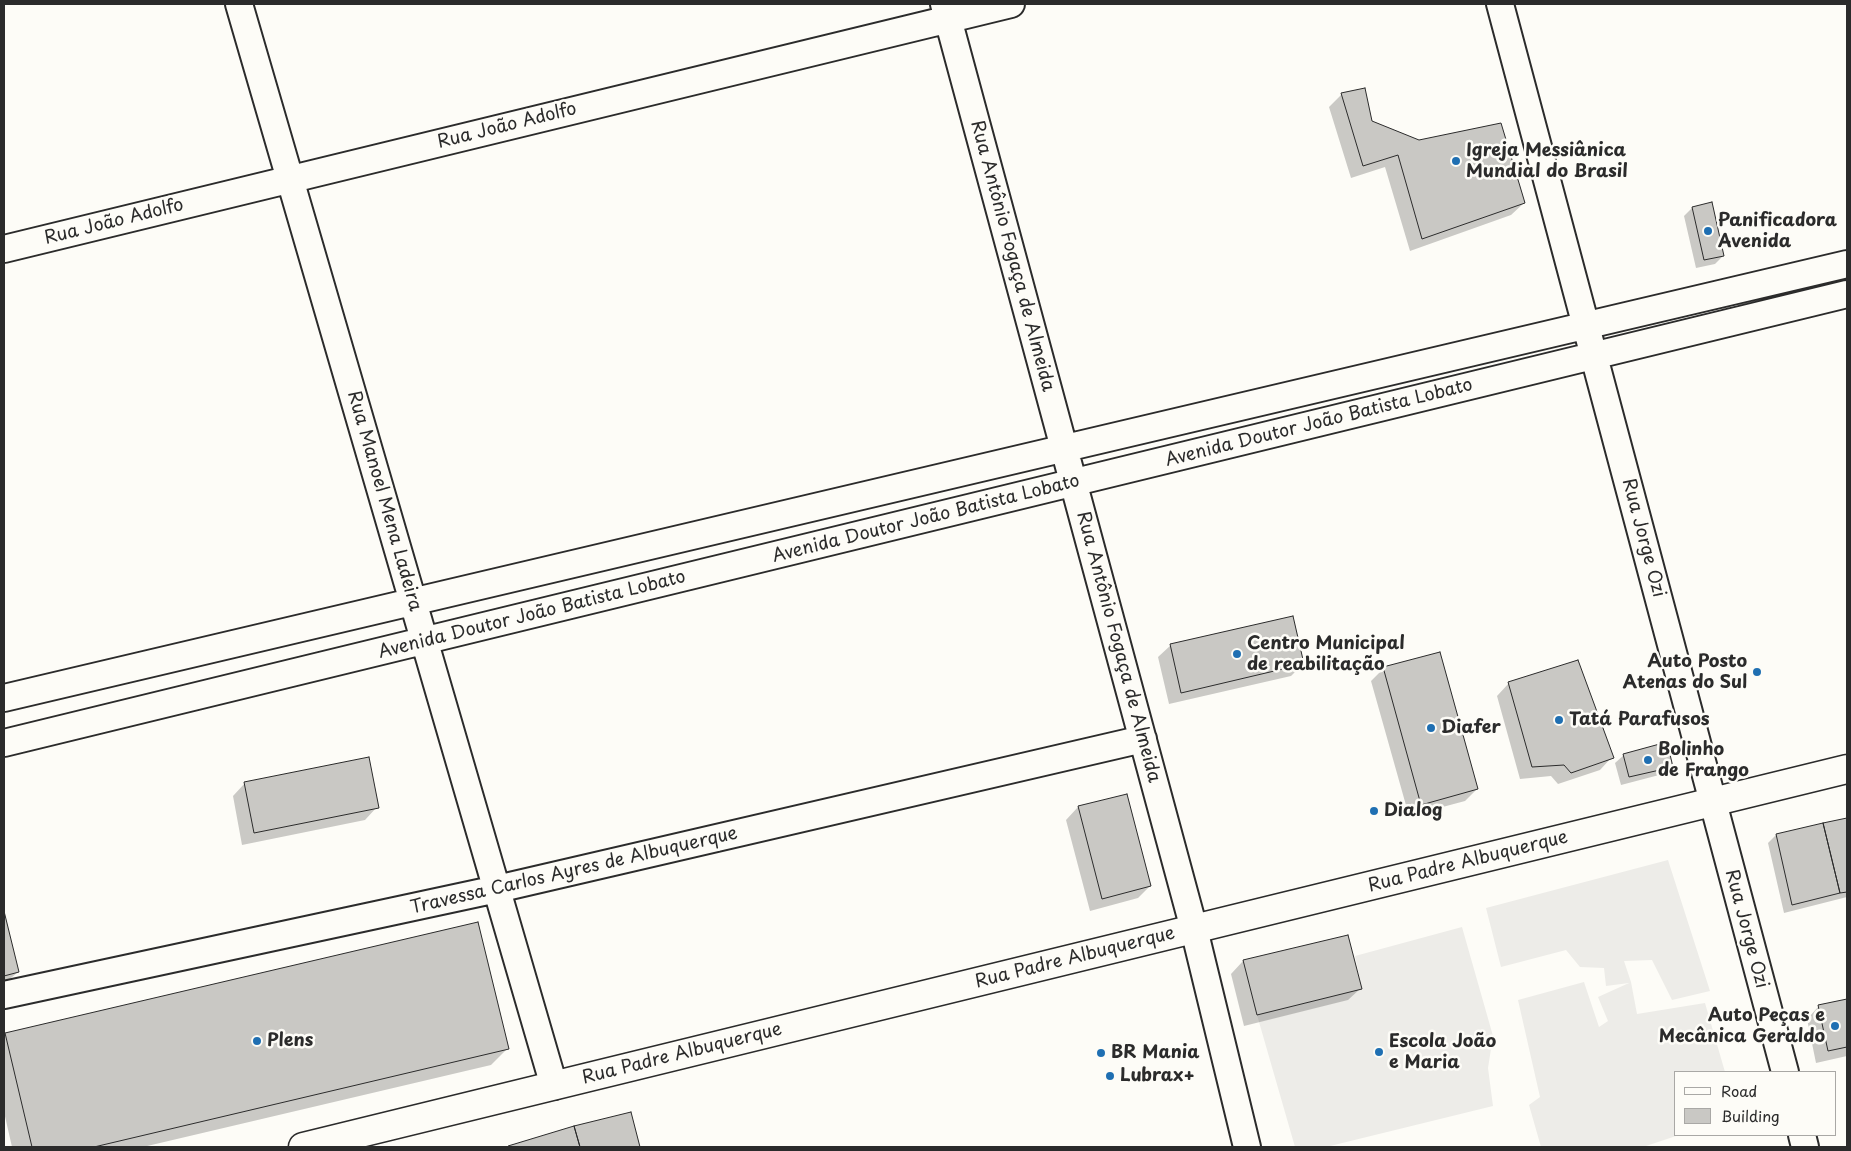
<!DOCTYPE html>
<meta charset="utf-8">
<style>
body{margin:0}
#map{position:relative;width:1851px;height:1151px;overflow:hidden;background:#fdfcf7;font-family:"Playpen Sans",sans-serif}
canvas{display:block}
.frame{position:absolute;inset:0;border:5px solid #2b2b2b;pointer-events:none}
.legend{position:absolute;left:1674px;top:1071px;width:162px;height:65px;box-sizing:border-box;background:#fdfcf7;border:1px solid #a9a8a5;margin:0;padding:6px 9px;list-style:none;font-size:15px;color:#2b2b2b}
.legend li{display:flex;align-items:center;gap:10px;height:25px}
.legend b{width:25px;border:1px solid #a9a8a5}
</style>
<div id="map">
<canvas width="1851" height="1151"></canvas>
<div class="frame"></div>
<ul class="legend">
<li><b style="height:6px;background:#fdfcf7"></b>Road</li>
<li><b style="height:14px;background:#c9c8c4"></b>Building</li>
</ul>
</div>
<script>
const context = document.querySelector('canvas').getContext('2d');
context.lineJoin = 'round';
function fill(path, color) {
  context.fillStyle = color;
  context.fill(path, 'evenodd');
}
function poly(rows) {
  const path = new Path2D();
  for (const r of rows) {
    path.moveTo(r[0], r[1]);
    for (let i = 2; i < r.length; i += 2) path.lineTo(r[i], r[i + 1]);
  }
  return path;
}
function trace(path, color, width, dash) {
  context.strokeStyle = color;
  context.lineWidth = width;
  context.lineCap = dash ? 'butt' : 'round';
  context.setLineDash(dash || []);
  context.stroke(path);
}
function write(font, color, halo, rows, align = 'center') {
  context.font = font + ' "Playpen Sans",sans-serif';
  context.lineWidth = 5;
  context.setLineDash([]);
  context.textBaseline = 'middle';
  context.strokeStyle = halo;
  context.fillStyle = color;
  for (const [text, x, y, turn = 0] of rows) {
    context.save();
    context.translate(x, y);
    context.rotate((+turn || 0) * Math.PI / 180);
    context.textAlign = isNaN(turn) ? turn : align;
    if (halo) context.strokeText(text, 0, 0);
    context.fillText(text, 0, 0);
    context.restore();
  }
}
fill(poly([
 [1668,860,1710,991,1672,1000,1652,960,1624,961,1631,982,1637,1014,1705,1003,1725,1072,1675,1072,1675,1135,1679,1135,1643,1147,1541,1147,1529,1105,1540,1097,1518,1000,1584,982,1599,1027,1608,1021,1598,997,1629,983,1606,986,1604,968,1580,967,1566,950,1501,967,1486,908],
 [1462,927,1493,1036,1488,1068,1493,1106,1326,1147,1295,1147,1257,1015,1362,989,1355,956]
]), '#edece8');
fill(poly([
 [1364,90,1371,122,1524,203,1511,215,1410,251,1385,167,1351,178,1329,107,1341,95],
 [1692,208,1723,256,1715,264,1696,268,1684,216],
 [1171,645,1303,664,1291,676,1169,704,1158,657],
 [1383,669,1477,789,1465,801,1409,816,1371,681],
 [1509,683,1612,757,1600,770,1558,784,1551,776,1520,779,1497,696],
 [1624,755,1671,766,1663,774,1621,785,1615,763],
 [245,783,377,807,365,820,242,845,233,796],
 [1126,795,1150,886,1138,898,1090,911,1066,820,1078,807],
 [1847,818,1847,897,1784,913,1768,843,1776,835],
 [4,917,18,972,4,984],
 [478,923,507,1049,491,1065,143,1147,12,1147,4,1112,5,1034],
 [1243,961,1361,988,1348,1000,1244,1026,1231,974],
 [1847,1000,1847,1056,1816,1063,1807,1019,1819,1006],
 [630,1113,639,1147,509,1147]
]), '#0003');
const building = poly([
 [1365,88,1372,121,1419,140,1501,123,1525,203,1422,239,1398,155,1363,166,1341,93,1365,88],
 [1712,202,1724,256,1704,260,1692,207,1712,202],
 [1293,616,1304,664,1181,693,1170,644,1293,616],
 [1440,652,1478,789,1421,805,1383,667,1440,652],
 [1578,660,1614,758,1571,773,1564,765,1532,767,1508,682,1578,660],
 [1667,742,1673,767,1629,777,1623,754,1667,742],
 [369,757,379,808,254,833,244,782,369,757],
 [1127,794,1151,886,1102,899,1078,806,1127,794],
 [1847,818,1847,892,1840,893,1823,823,1847,818],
 [1823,823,1840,893,1792,905,1776,834,1823,823],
 [4,911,19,972,4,976,4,911],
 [478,922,509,1049,94,1147,32,1147,5,1033,478,922],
 [1348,935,1362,989,1257,1015,1243,960,1348,935],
 [1847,999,1847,1047,1828,1051,1818,1005,1847,999],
 [631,1112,640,1147,580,1147,574,1126,631,1112],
 [574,1126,580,1147,509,1147,508,1146,574,1126]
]);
fill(building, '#c9c8c4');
trace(building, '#2b2b2b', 1);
const street = poly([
 [239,4,554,1086],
 [944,4,1194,929,1247,1147],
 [1500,4,1785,1072],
 [4,249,1011,4],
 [4,698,1847,264],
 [4,743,1847,294],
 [4,995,497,889,1143,739],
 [1802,1135,1805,1147]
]);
const primary = poly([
 [303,1147,1847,769]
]);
trace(street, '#2b2b2b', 30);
trace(primary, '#2b2b2b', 31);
trace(street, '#fdfcf7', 26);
trace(primary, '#fdfcf7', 28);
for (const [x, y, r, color] of [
 [1456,161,5,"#1f6fb2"],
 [1708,231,5,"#1f6fb2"],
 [1237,654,5,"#1f6fb2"],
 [1757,672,5,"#1f6fb2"],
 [1559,720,5,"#1f6fb2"],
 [1431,728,5,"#1f6fb2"],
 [1648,760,5,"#1f6fb2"],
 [1374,811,5,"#1f6fb2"],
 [1835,1026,5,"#1f6fb2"],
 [257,1041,5,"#1f6fb2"],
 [1379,1052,5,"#1f6fb2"],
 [1101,1053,5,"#1f6fb2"],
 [1110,1076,5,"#1f6fb2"]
]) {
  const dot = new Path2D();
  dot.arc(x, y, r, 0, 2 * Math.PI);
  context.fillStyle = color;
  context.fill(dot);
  trace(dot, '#fdfcf7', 2);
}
write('18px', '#2b2b2b', '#fdfcf7', [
 ["Rua João Adolfo",507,126,-14],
 ["Rua João Adolfo",114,222,-14],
 ["Rua Antônio Fogaça de Almeida",1012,256,75],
 ["Avenida Doutor João Batista Lobato",1319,423,-14],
 ["Rua Manoel Mena Ladeira",384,501,74],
 ["Avenida Doutor João Batista Lobato",926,519,-14],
 ["Rua Jorge Ozi",1643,538,75],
 ["Avenida Doutor João Batista Lobato",532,615,-14],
 ["Rua Antônio Fogaça de Almeida",1118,647,75],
 ["Rua Padre Albuquerque",1468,862,-14],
 ["Travessa Carlos Ayres de Albuquerque",574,871,-13],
 ["Rua Jorge Ozi",1746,929,75],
 ["Rua Padre Albuquerque",1075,958,-14],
 ["Rua Padre Albuquerque",682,1054,-14]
]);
write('bold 18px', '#2b2b2b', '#fdfcf7', [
 ["Igreja Messiânica",1466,151],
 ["Mundial do Brasil",1466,172],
 ["Panificadora",1718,221],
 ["Avenida",1718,242],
 ["Centro Municipal",1247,644],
 ["de reabilitação",1247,665],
 ["Auto Posto",1747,662,"right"],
 ["Atenas do Sul",1747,683,"right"],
 ["Tatá Parafusos",1569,720],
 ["Diafer",1441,728],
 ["Bolinho",1658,750],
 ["de Frango",1658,771],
 ["Dialog",1384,811],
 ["Auto Peças e",1825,1016,"right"],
 ["Mecânica Geraldo",1825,1037,"right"],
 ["Plens",267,1041],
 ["Escola João",1389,1042],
 ["e Maria",1389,1063],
 ["BR Mania",1111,1053],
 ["Lubrax+",1120,1076]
], 'left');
</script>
